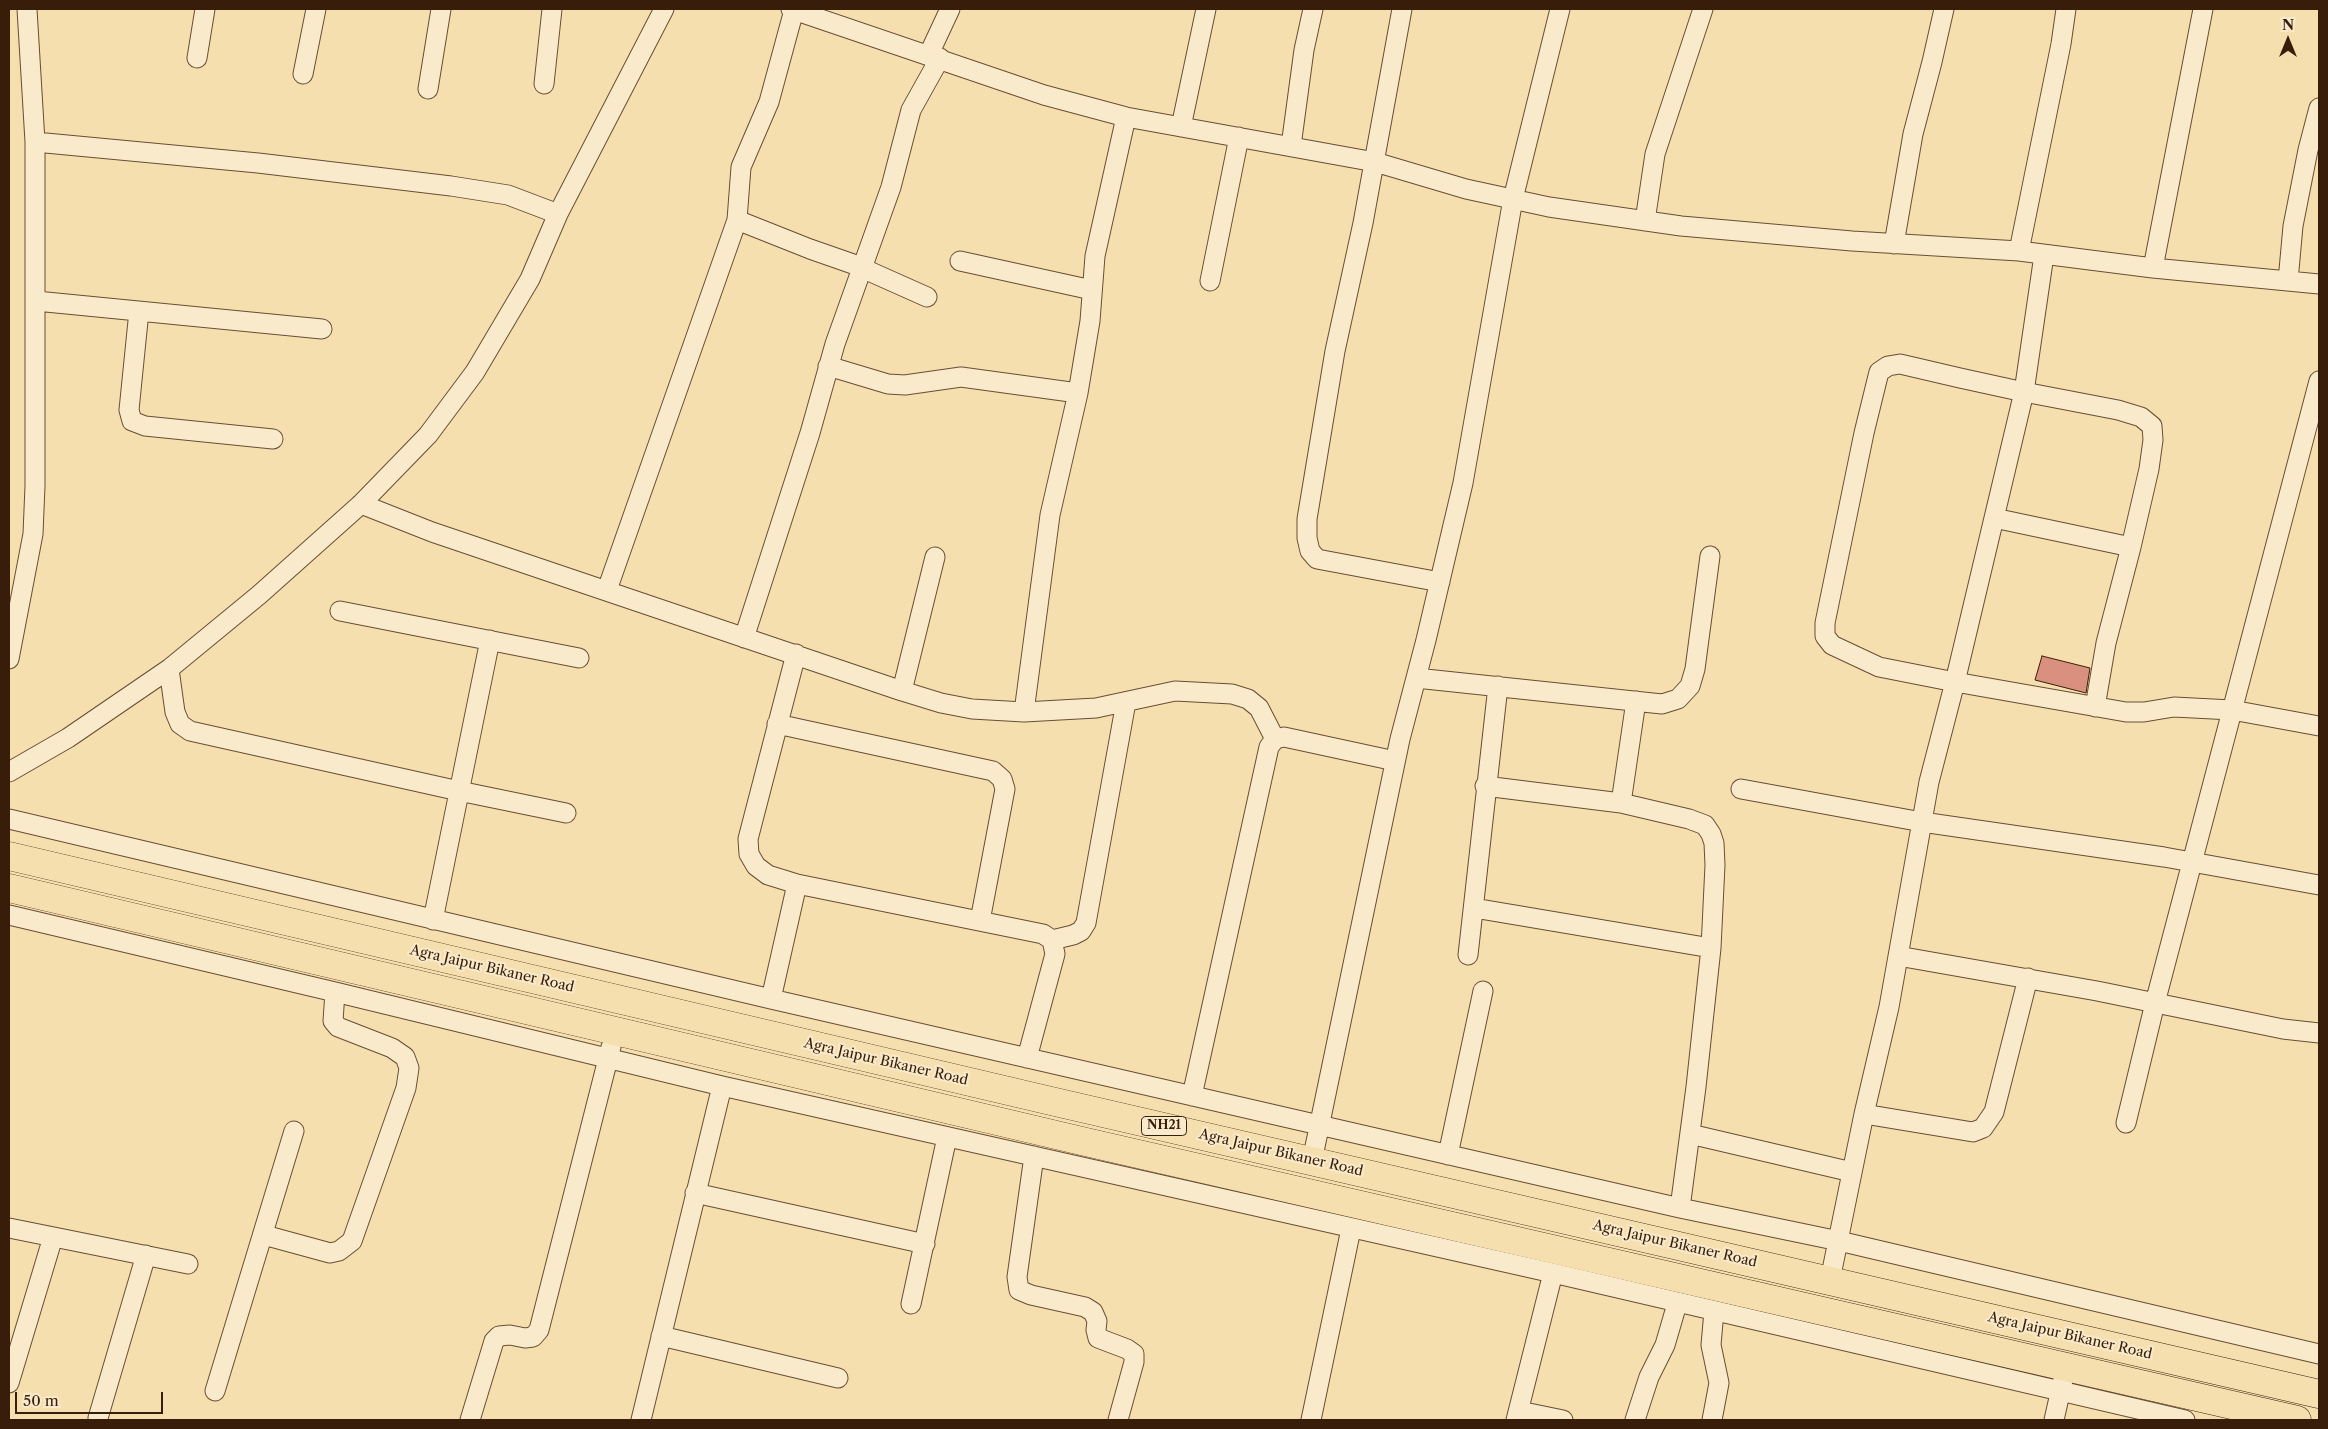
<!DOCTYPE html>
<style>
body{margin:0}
#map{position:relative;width:2328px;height:1429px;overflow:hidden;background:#f6dfaf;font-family:"Libre Caslon Text",serif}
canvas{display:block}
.frame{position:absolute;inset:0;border:10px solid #381e0a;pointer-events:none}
.north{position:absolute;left:2263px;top:15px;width:50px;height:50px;-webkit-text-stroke:4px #f9eacb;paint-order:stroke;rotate:0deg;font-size:14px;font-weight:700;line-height:20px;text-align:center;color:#381e0a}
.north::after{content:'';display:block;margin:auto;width:18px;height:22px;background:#381e0a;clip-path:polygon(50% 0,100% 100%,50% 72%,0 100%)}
.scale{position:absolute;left:15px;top:1392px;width:148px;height:22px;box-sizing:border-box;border:2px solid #381e0a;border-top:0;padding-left:6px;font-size:15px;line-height:18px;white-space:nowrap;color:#381e0a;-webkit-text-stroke:4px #f9eacb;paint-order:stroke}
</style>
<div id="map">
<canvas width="2328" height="1429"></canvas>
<div class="frame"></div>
<div class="north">N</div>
<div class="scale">50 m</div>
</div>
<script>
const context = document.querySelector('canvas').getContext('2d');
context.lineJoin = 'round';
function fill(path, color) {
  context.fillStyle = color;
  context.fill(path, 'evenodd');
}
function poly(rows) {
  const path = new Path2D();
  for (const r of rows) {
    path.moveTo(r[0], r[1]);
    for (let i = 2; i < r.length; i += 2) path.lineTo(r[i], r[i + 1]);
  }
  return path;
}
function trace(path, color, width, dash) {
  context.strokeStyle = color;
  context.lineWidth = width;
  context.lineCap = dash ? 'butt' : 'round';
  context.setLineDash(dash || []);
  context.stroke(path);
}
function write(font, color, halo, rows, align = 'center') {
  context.font = font + ' "Libre Caslon Text",serif';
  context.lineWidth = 4;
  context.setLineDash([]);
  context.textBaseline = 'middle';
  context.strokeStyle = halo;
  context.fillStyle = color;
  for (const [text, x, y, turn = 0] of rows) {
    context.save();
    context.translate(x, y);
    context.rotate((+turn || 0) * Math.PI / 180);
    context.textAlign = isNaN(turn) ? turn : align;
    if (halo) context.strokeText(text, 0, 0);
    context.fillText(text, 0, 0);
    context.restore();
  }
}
const building = poly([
 [2042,656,2090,668,2086,693,2035,680,2042,656]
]);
fill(building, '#d9907e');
trace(building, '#381e0a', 1);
const minor = poly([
 [791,9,1044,95,1126,117,1375,162,1466,189,1549,207,1681,226,1852,241,2019,251,2153,268,2319,284],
 [1402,9,1363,223,1335,351,1307,519,1307,538,1310,551,1317,559,1440,582],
 [794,10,769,102,741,167,737,220,810,249,853,264,927,297],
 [929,54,950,9],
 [197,58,205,9],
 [303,74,316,9],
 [544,84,552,9],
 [428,89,441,9],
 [1181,127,1206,9],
 [35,142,258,163,451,186,508,195,558,214],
 [1291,146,1304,50,1313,9],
 [1645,221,1655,154,1703,9],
 [1894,244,1913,134,1932,62,1944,9],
 [2019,251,2061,44,2066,9],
 [2044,255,2024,392,1955,682,1879,667,1832,645,1825,636,1825,623,1864,433,1879,372,1888,366,1900,364,1960,378,2024,392,2118,410,2141,417,2152,426,2153,440,2149,469,2131,547,2106,643,2095,707],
 [960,261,1092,290],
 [2153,268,2203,9],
 [1210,281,1239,137],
 [2288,281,2293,226,2308,150,2319,108],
 [36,301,322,329],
 [139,311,129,410,132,421,145,426,273,439],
 [828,366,888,384,905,385,961,377,1078,393],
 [361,504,432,532,902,691,941,703,972,709,1024,712,1050,515,1078,393,1090,321,1095,256,1126,117],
 [1994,518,2131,547],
 [607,590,737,220],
 [340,611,579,658],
 [744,638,810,433,835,344,891,187,911,110,940,58],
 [796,654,748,839,749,854,756,866,768,875,797,884,1043,934,1052,940,1055,954,1027,1058],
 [9,659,33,534,35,486,35,142,27,9],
 [169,669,175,712,180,724,190,731,459,791,566,813],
 [1416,678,1662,704,1678,699,1690,686,1695,669,1710,556],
 [902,691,935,557],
 [1024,712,1096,708,1175,691,1232,694,1248,699,1259,708,1275,739],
 [777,724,993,771,1002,779,1005,789,980,921],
 [9,772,68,738,169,669,259,595,361,504,428,435,475,372,530,279,558,214,664,9],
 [1485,786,1621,803,1689,819,1705,825,1711,834,1714,843,1715,865,1711,948,1696,1087,1680,1208],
 [1741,789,1922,822,2164,857,2319,885],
 [1621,803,1636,701],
 [9,819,771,999,1680,1208,1839,1241,2319,1354],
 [1474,908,1711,948],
 [9,915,335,992,722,1086,1553,1273,2185,1420],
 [433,920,490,640],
 [1052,940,1073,935,1081,931,1086,923,1126,702],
 [1468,955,1498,686],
 [1898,956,2097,991,2283,1029,2319,1033],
 [771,999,797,884],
 [1192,1096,1269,747,1275,739,1284,737,1395,761],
 [1864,1114,1973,1132,1983,1128,1994,1112,2028,978],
 [2126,1123,2155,1003,2319,381],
 [1690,1134,1852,1172],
 [1448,1155,1483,991],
 [1034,1156,1017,1277,1019,1290,1031,1295,1085,1307,1093,1312,1097,1321,1096,1330,1098,1338,1127,1349,1134,1354,1134,1362,1118,1420],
 [1312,1161,1400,739,1426,640,1463,483,1513,199,1560,9],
 [695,1193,925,1244],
 [9,1228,188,1264],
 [264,1235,330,1253,339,1251,352,1241,406,1088,409,1068,405,1057,392,1048,338,1027,333,1021,335,992],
 [1830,1280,1864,1114,1889,1007,1929,782,1955,682,2126,712,2144,712,2174,707,2232,710,2319,726],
 [911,1304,947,1137],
 [661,1336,838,1378],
 [9,1383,53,1237],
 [215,1391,294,1131],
 [1519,1411,1563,1420],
 [98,1418,146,1255],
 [470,1420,494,1341,499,1336,510,1335,525,1338,533,1337,539,1330,611,1047],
 [641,1420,722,1086],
 [1311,1420,1351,1229],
 [1516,1420,1553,1273],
 [1635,1420,1649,1377,1665,1345,1677,1304],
 [1712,1420,1719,1383,1711,1345,1714,1311],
 [2054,1420,2063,1380]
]);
const highway = poly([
 [9,856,1051,1101,2319,1394],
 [9,888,1086,1142,2297,1420]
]);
trace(minor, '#684e33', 21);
trace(highway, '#381e0a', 29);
trace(minor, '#f9eacb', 19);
trace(highway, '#f6dfaf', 28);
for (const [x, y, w] of [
 [1164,1126,45]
]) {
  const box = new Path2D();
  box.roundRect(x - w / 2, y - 9.5, w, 19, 4);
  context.fillStyle = '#f9eacb';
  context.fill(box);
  trace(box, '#381e0a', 1);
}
write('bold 12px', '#381e0a', null, [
 ["NH21",1164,1126]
]);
write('14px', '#381e0a', '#f9eacb', [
 ["Agra Jaipur Bikaner Road",492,969,13],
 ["Agra Jaipur Bikaner Road",886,1062,13],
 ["Agra Jaipur Bikaner Road",1281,1153,13],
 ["Agra Jaipur Bikaner Road",1675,1244,13],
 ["Agra Jaipur Bikaner Road",2070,1336,13]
]);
</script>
